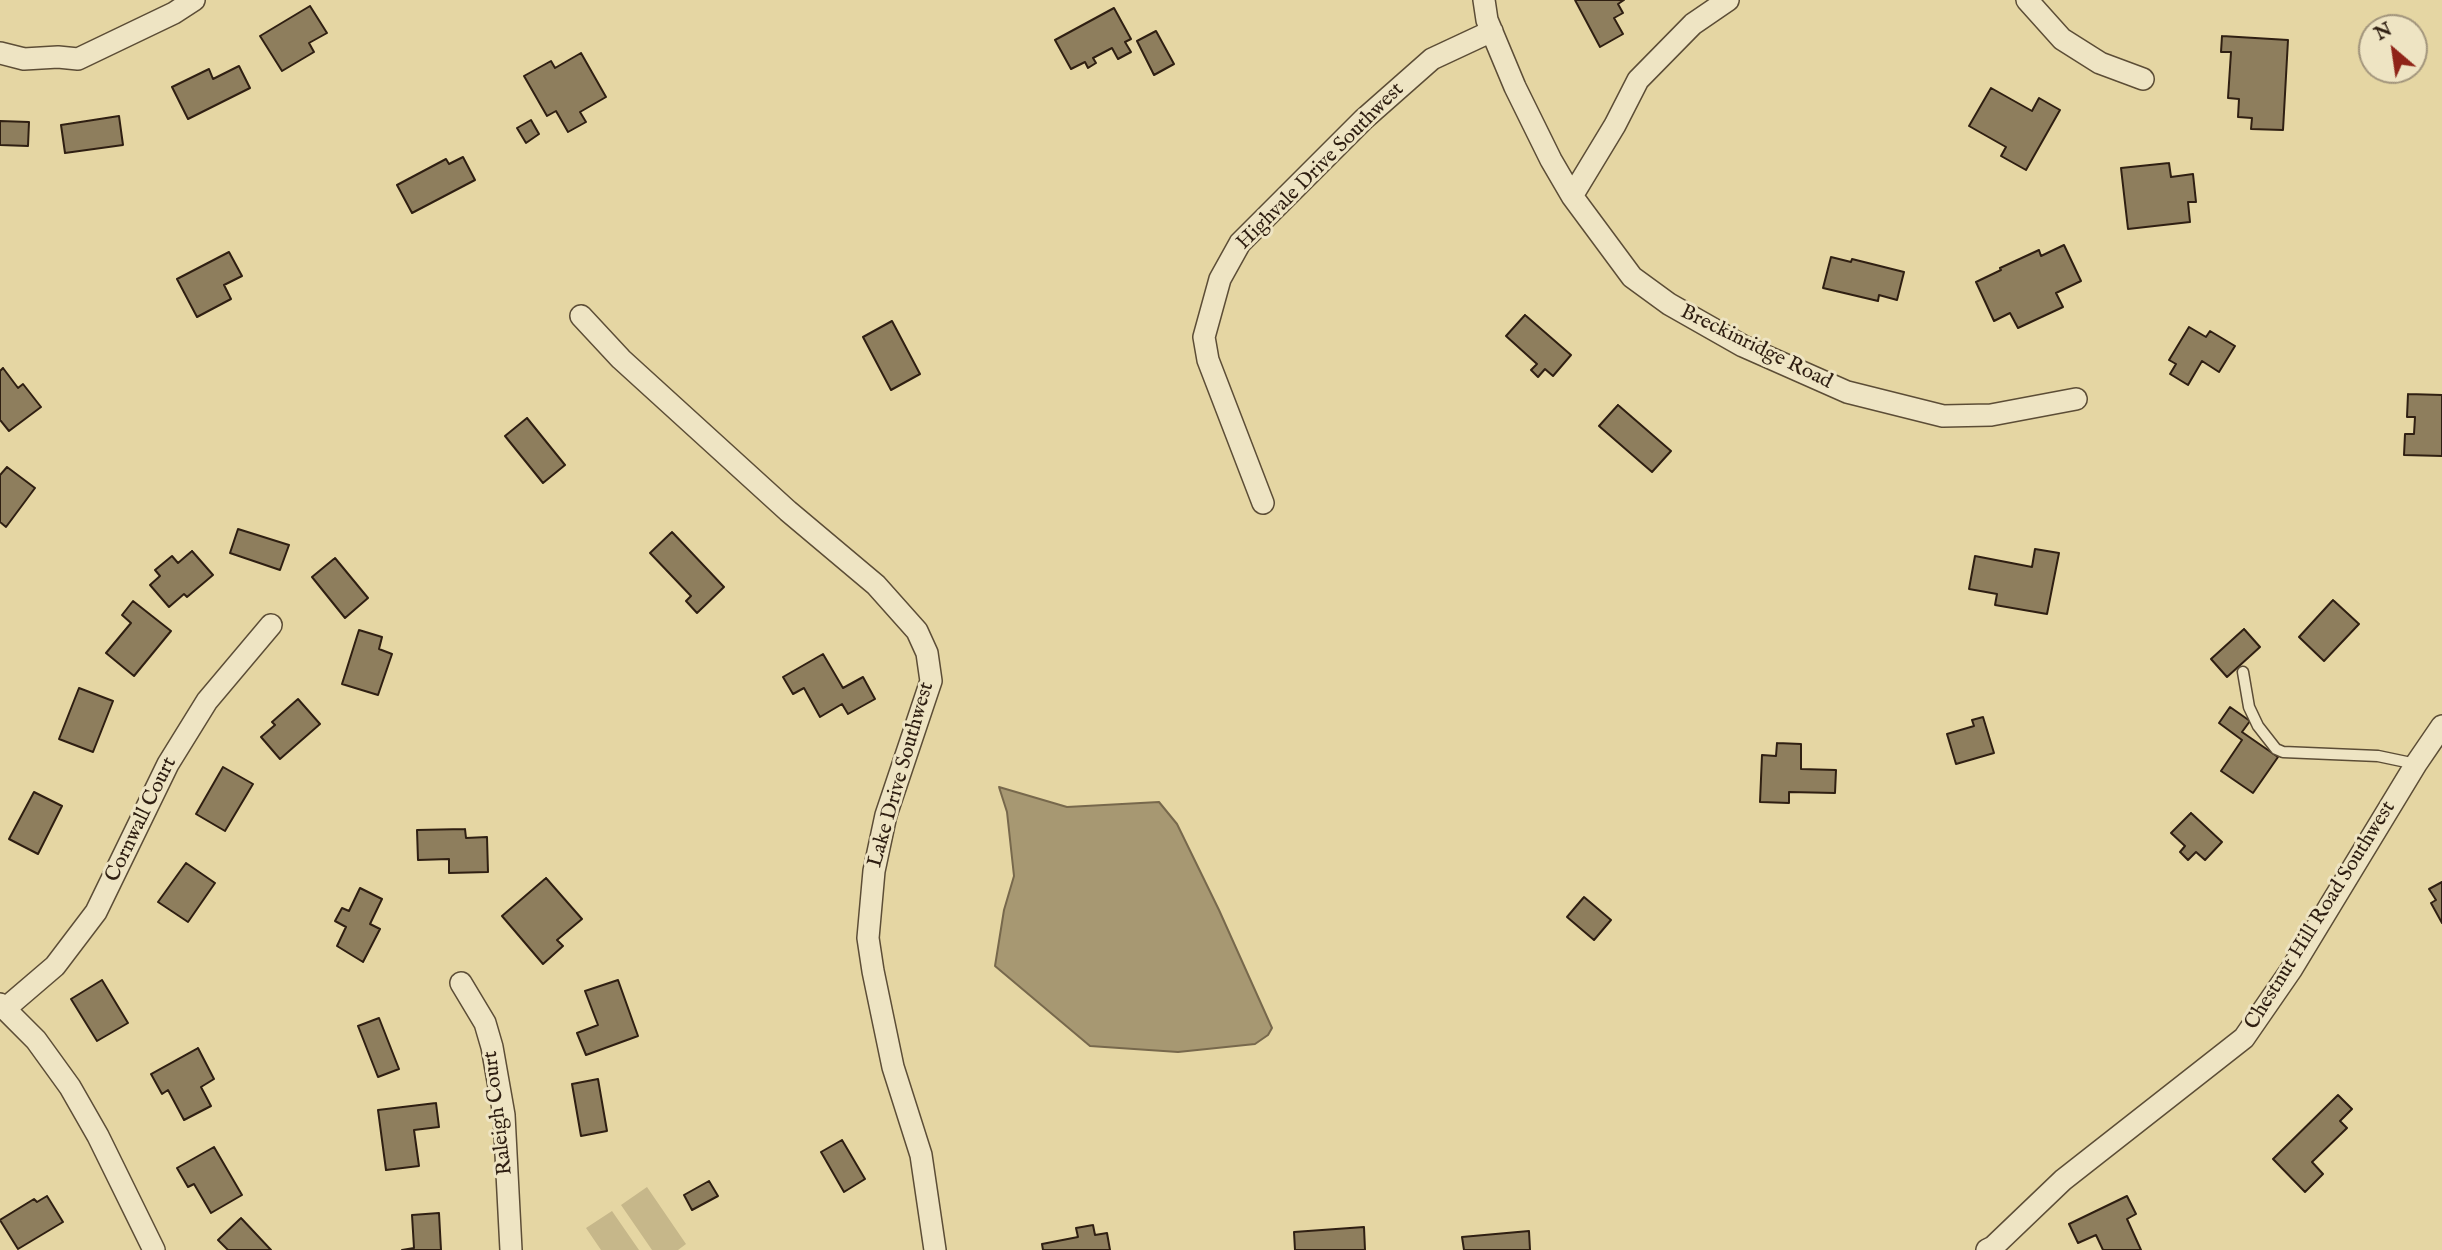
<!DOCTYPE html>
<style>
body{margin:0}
#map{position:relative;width:2442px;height:1250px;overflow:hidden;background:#e5d6a3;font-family:"IM FELL English",serif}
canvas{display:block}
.north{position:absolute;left:2358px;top:14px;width:70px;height:70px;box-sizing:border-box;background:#eee4c3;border:2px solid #a2957c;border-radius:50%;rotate:331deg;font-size:19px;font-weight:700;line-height:28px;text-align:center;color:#2f1f12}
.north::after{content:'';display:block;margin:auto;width:24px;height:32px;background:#8f2418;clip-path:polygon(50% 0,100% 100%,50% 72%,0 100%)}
</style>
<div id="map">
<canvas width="2442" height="1250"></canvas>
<div class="north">N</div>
</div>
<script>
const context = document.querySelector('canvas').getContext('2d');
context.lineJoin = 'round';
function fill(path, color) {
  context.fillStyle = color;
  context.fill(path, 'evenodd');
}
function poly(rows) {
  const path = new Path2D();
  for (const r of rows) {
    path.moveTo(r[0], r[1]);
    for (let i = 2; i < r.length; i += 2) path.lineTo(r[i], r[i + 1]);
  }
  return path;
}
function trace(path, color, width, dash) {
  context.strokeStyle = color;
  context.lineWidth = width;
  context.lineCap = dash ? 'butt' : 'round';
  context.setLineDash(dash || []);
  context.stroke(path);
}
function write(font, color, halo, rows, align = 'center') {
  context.font = font + ' "IM FELL English",serif';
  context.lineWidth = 6;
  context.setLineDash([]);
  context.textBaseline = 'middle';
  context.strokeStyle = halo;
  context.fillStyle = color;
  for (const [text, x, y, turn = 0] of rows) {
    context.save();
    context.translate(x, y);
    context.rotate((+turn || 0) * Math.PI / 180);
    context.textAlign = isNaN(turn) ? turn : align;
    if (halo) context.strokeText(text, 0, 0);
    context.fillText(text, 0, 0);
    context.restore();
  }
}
fill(poly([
 [647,1187,686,1244,678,1250,652,1250,621,1205],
 [612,1211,639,1250,601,1250,586,1228]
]), '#c6b78a');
const water = poly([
 [999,787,1067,807,1159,802,1177,824,1219,910,1272,1028,1268,1035,1255,1044,1178,1052,1090,1046,995,966,1004,910,1014,876,1007,812,999,787]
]);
fill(water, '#a79872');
trace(water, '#77684c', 2);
const building = poly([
 [1575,0,1624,0,1618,4,1623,13,1614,18,1623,34,1600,47,1575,0],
 [310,6,327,33,309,43,314,52,282,71,260,36,310,6],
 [1114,8,1131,39,1125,42,1131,52,1118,59,1112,48,1093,58,1096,63,1088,68,1085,62,1071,69,1055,40,1114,8],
 [1156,31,1174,64,1154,75,1137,41,1156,31],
 [2222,36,2288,40,2283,130,2251,129,2252,118,2238,117,2239,99,2228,98,2231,52,2221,52,2222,36],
 [581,53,606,97,580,112,586,122,568,132,556,111,547,116,524,76,551,61,555,68,581,53],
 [239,66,250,88,188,119,172,87,209,69,213,79,239,66],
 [1991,88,2032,111,2039,98,2060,110,2026,170,2001,156,2006,147,1969,126,1991,88],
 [119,116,123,145,65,153,61,125,119,116],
 [531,120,539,134,526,143,517,128,531,120],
 [0,121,29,122,28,146,0,145,0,121],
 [463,157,475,180,412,213,397,185,446,159,449,164,463,157],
 [2169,163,2171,177,2193,174,2196,202,2188,202,2190,222,2128,229,2121,168,2169,163],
 [2064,245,2081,281,2056,293,2063,307,2018,328,2010,313,1994,321,1976,282,2001,270,2000,268,2039,250,2041,256,2064,245],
 [229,252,242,276,224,285,231,299,197,317,177,279,229,252],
 [1831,257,1851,262,1852,259,1904,272,1897,300,1879,295,1878,301,1823,288,1831,257],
 [1525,315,1571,355,1553,376,1545,369,1538,377,1531,370,1537,364,1506,336,1525,315],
 [892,321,920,374,891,390,863,337,892,321],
 [2189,327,2206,337,2210,331,2235,346,2219,372,2202,361,2188,385,2170,374,2176,364,2169,360,2189,327],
 [3,368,18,388,23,384,41,407,9,431,0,420,0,371,3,368],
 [2408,394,2442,395,2442,456,2404,455,2405,434,2414,434,2415,417,2407,417,2408,394],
 [1618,405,1671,451,1652,472,1599,426,1618,405],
 [527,418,565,465,543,483,505,436,527,418],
 [7,467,35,488,6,527,0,522,0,475,7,467],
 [238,529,289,545,280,570,230,553,238,529],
 [672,532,724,587,697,613,686,601,691,596,650,553,672,532],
 [2035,549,2059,553,2047,614,1995,605,1997,594,1969,589,1975,556,2032,567,2035,549],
 [192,551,213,575,187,597,184,594,169,607,150,585,160,576,155,570,172,556,178,563,192,551],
 [335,558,368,598,345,618,312,577,335,558],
 [2333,600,2359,624,2324,661,2299,637,2333,600],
 [133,601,171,631,134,676,106,653,131,623,122,615,133,601],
 [2244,629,2260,647,2227,677,2211,659,2244,629],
 [359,630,382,637,379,649,392,654,378,695,342,684,359,630],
 [823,654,843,688,863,677,875,699,848,714,842,704,820,717,804,688,793,694,783,677,823,654],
 [79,688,113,701,93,752,59,739,79,688],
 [298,699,320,724,280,759,261,737,275,725,272,722,298,699],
 [2230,707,2250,721,2242,732,2278,757,2253,793,2221,771,2242,740,2219,723,2230,707],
 [1983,717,1994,753,1956,764,1947,734,1974,726,1972,720,1983,717],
 [1777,743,1801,744,1801,769,1836,770,1835,793,1789,792,1789,803,1760,802,1762,755,1776,756,1777,743],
 [223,767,253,784,225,831,196,814,223,767],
 [34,792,62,806,38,854,9,839,34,792],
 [2191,813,2222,842,2205,860,2196,852,2188,860,2180,852,2185,846,2171,833,2191,813],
 [465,829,466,838,487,837,488,872,449,873,449,859,418,860,417,830,465,829],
 [186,863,215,883,188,922,158,902,186,863],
 [546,878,582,919,557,940,563,946,543,964,502,916,546,878],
 [2442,882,2442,923,2431,903,2436,900,2429,889,2442,882],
 [360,888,382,899,370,924,380,929,363,962,337,946,346,927,335,921,342,908,349,911,360,888],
 [1584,897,1611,920,1594,940,1567,917,1584,897],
 [102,980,128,1023,97,1041,71,999,102,980],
 [618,980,638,1036,586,1055,577,1033,598,1025,585,991,618,980],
 [379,1018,399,1069,378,1077,358,1026,379,1018],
 [198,1048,214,1079,201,1087,211,1106,184,1120,168,1090,162,1094,151,1074,198,1048],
 [598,1079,607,1131,581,1136,572,1084,598,1079],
 [2338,1095,2352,1109,2340,1121,2347,1128,2312,1162,2323,1174,2305,1192,2273,1159,2338,1095],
 [436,1103,439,1127,414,1130,419,1166,386,1170,378,1110,436,1103],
 [842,1140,865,1179,844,1192,821,1152,842,1140],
 [214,1147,242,1195,211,1213,194,1184,188,1187,177,1168,214,1147],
 [709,1181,718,1196,692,1210,684,1195,709,1181],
 [47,1196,63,1222,18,1249,0,1220,34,1199,37,1202,47,1196],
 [2127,1196,2136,1214,2127,1219,2141,1250,2103,1250,2096,1235,2078,1243,2069,1224,2127,1196],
 [439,1213,441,1250,402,1250,414,1248,412,1215,439,1213],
 [241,1218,271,1250,228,1250,218,1240,241,1218],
 [1093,1225,1095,1235,1107,1233,1110,1250,1043,1250,1042,1244,1078,1237,1076,1228,1093,1225],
 [1364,1227,1365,1250,1295,1250,1294,1232,1364,1227],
 [1529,1231,1530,1250,1464,1250,1462,1237,1529,1231]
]);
fill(building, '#8e7e5d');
trace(building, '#2f1f12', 2);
const service = poly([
 [2243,672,2249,707,2258,726,2276,749,2283,752,2378,756,2416,764]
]);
const minor = poly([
 [1484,0,1487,20,1515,87,1551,160,1572,196,1632,277,1669,304,1743,346,1847,392,1943,416,1991,415,2076,399],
 [2027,0,2062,39,2100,63,2143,79],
 [0,53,24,59,58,57,78,59,174,13,194,0],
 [1572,196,1615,125,1638,80,1693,24,1728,0],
 [581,316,621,359,788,511,876,585,917,631,927,653,931,681,886,815,874,871,868,938,873,971,893,1067,921,1155,935,1250],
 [1263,503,1208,360,1204,337,1220,279,1240,243,1364,119,1432,59,1492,31],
 [461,983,485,1023,492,1047,504,1115,511,1250],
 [0,1004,36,1040,70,1087,98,1136,154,1250],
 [6,1008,55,966,96,912,168,764,207,701,271,625],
 [1987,1250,1993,1247,2063,1180,2244,1038,2291,970,2416,764,2442,726]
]);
trace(service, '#5c4d36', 13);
trace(minor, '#5c4d36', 24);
trace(service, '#eee4c3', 10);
trace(minor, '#eee4c3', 21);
write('21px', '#2f1f12', '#eee4c3', [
 ["Highvale Drive Southwest",1321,167,-45],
 ["Breckinridge Road",1756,348,26],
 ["Lake Drive Southwest",902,775,-74],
 ["Cornwall Court",142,820,-64],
 ["Chestnut Hill Road Southwest",2321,916,-58],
 ["Raleigh Court",499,1113,-97]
]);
</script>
